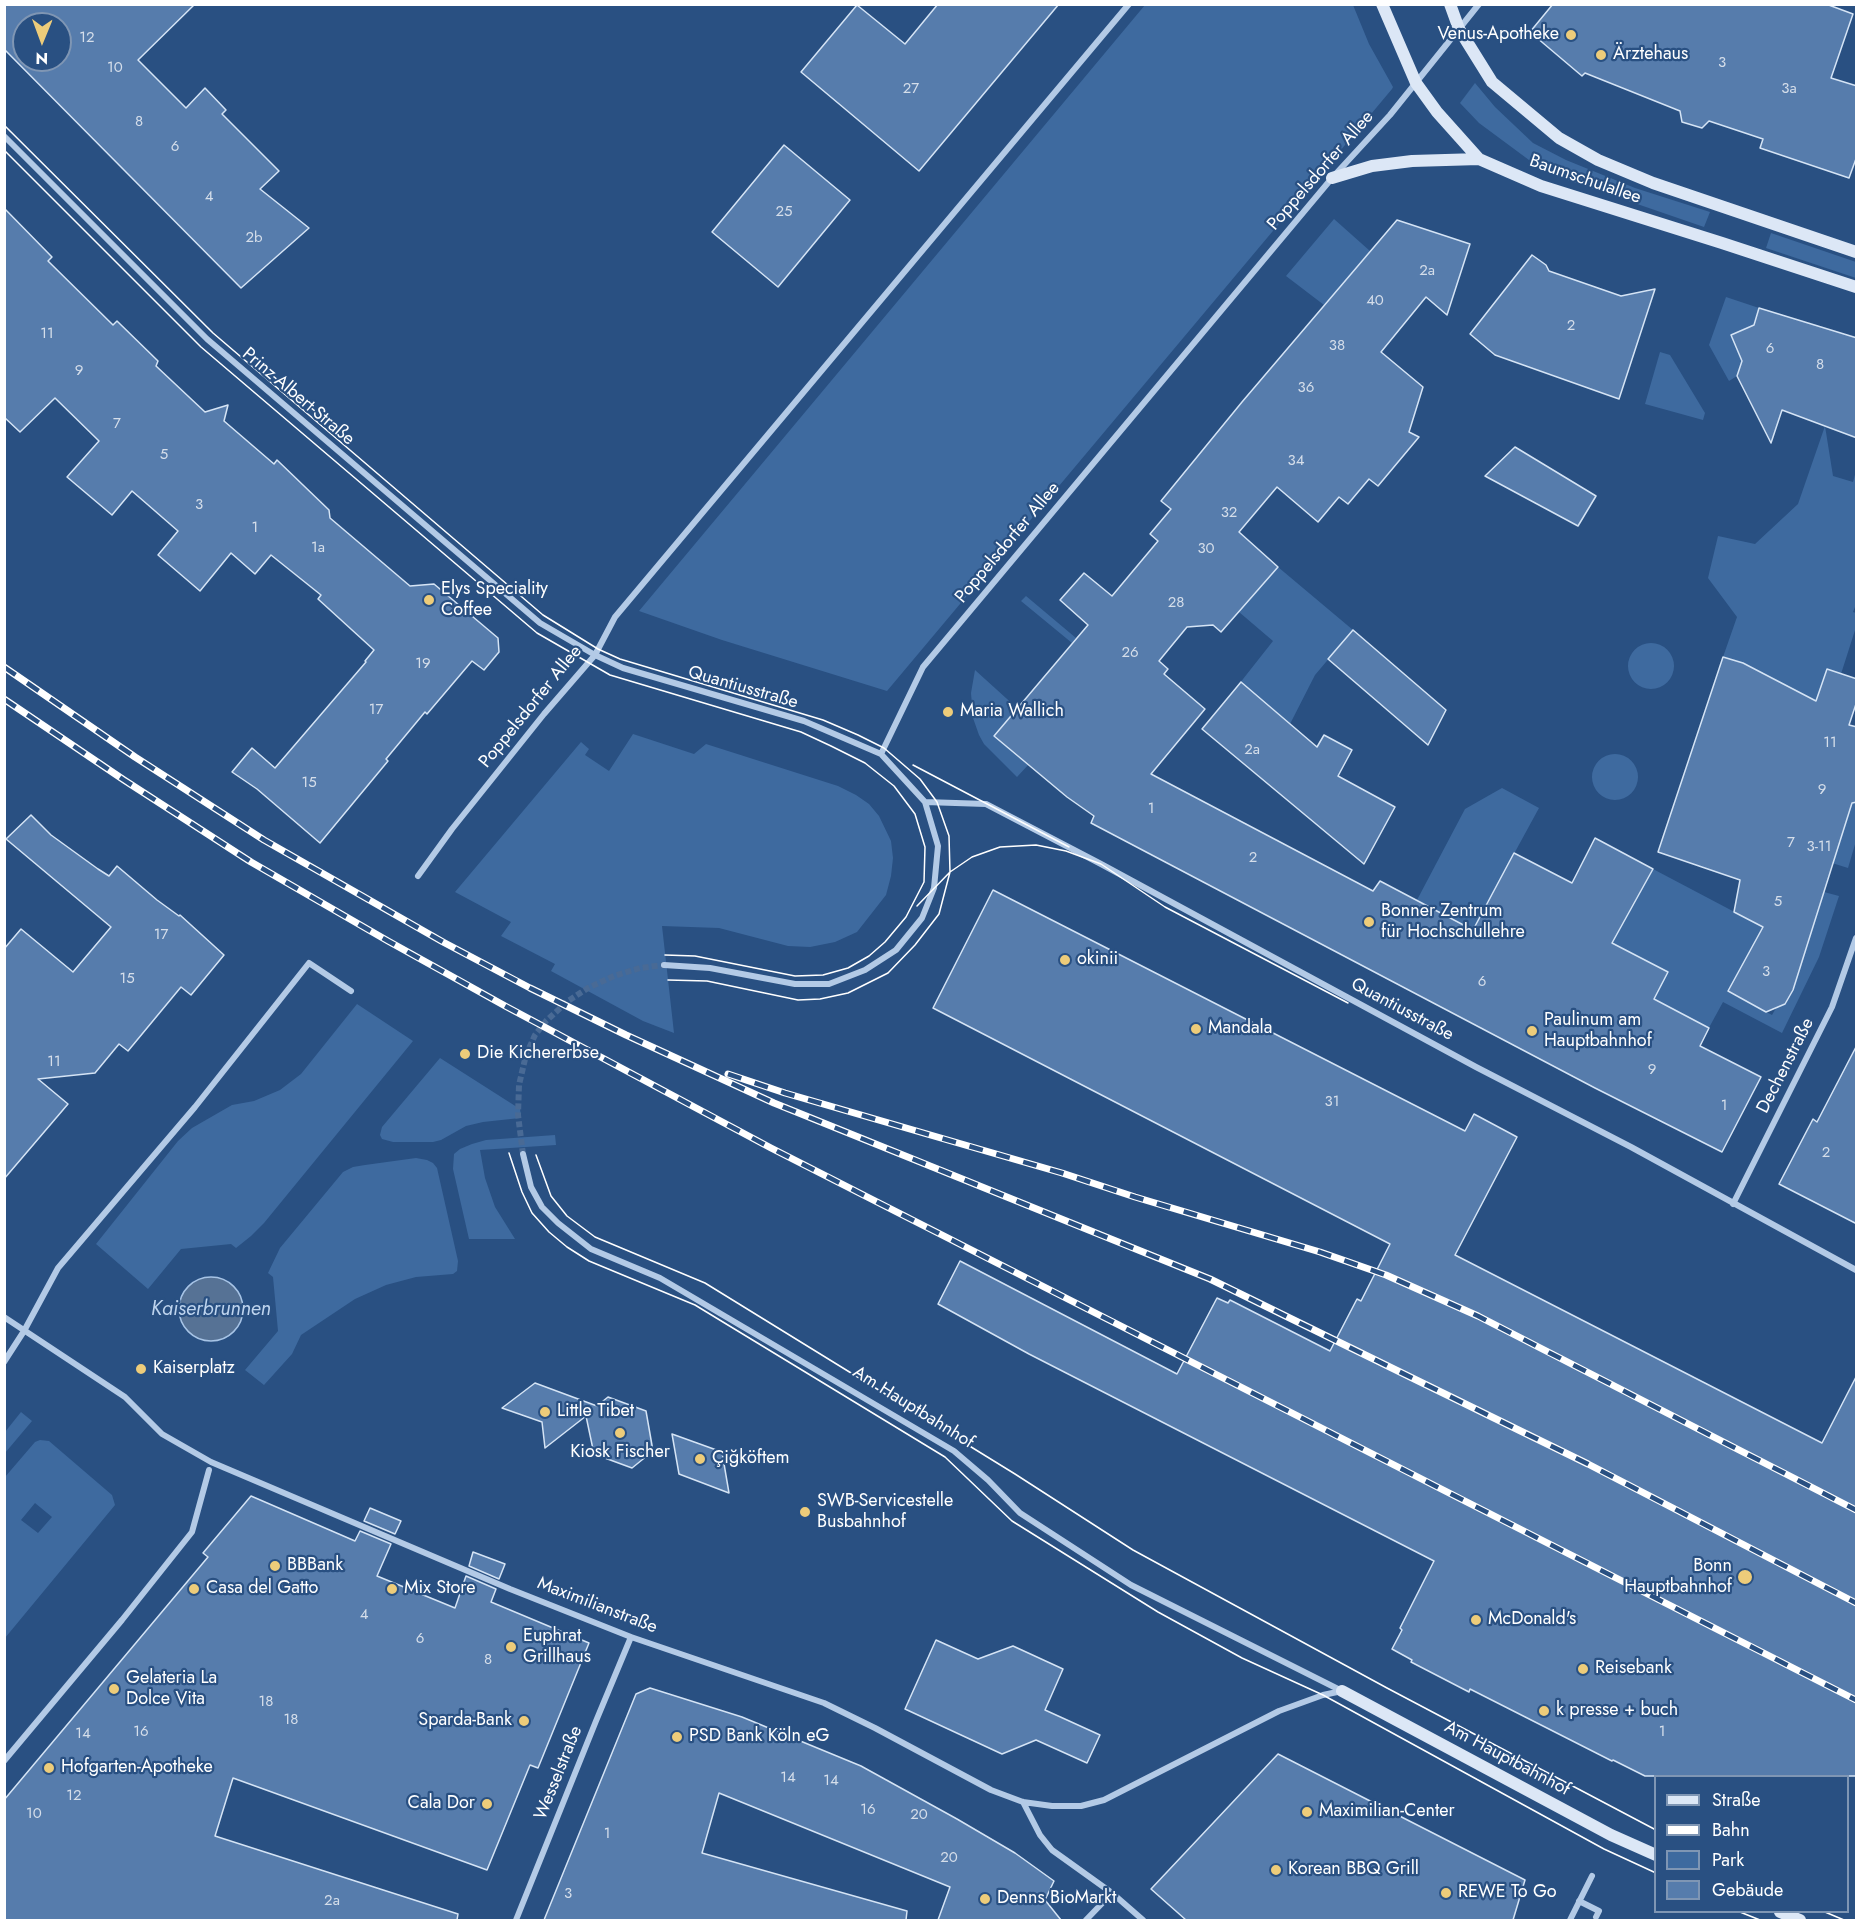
<!DOCTYPE html>
<meta charset="utf-8">
<style>
body{margin:0}
#map{position:relative;width:1861px;height:1925px;overflow:hidden;background:#295082;font-family:Jost,sans-serif}
canvas{display:block}
.frame{position:absolute;inset:0;border:6px solid #fff;pointer-events:none}
.legend{position:absolute;left:1654px;top:1775px;width:195px;height:138px;box-sizing:border-box;background:#295082;border:2px solid #7f96b4;margin:0;padding:8px 10px;list-style:none;font-size:18px;color:#fff}
.legend li{display:flex;align-items:center;gap:12px;height:30px}
.legend b{width:30px;border:2px solid #7f96b4}
.north{position:absolute;left:12px;top:12px;width:60px;height:60px;box-sizing:border-box;background:#295082;border:2px solid #7f96b4;border-radius:50%;rotate:181deg;font-size:16px;font-weight:700;line-height:24px;text-align:center;color:#fff}
.north::after{content:'';display:block;margin:auto;width:21px;height:27px;background:#edcc7a;clip-path:polygon(50% 0,100% 100%,50% 72%,0 100%)}
</style>
<div id="map">
<canvas width="1861" height="1925"></canvas>
<div class="frame"></div>
<ul class="legend">
<li><b style="height:8px;background:#dce7f6"></b>Straße</li>
<li><b style="height:8px;background:#fff"></b>Bahn</li>
<li><b style="height:16px;background:#3e6a9f"></b>Park</li>
<li><b style="height:16px;background:#567cac"></b>Gebäude</li>
</ul>
<div class="north">N</div>
</div>
<script>
const context = document.querySelector('canvas').getContext('2d');
context.lineJoin = 'round';
function fill(path, color) {
  context.fillStyle = color;
  context.fill(path, 'evenodd');
}
function poly(rows) {
  const path = new Path2D();
  for (const r of rows) {
    if (r.length === 3) {
      path.moveTo(r[0] + r[2], r[1]);
      path.arc(r[0], r[1], r[2], 0, 2 * Math.PI);
      continue;
    }
    path.moveTo(r[0], r[1]);
    for (let i = 2; i < r.length; i += 2) path.lineTo(r[i], r[i + 1]);
  }
  return path;
}
function trace(path, color, width, dash) {
  context.strokeStyle = color;
  context.lineWidth = width;
  context.lineCap = dash ? 'butt' : 'round';
  context.setLineDash(dash || []);
  context.stroke(path);
}
function write(font, color, halo, rows, align = 'center') {
  context.font = font + ' Jost,sans-serif';
  context.lineWidth = 4.5;
  context.setLineDash([]);
  context.textBaseline = 'middle';
  context.strokeStyle = halo;
  context.fillStyle = color;
  for (const [text, x, y, turn = 0] of rows) {
    context.save();
    context.translate(x, y);
    context.rotate((+turn || 0) * Math.PI / 180);
    context.textAlign = isNaN(turn) ? turn : align;
    if (halo) context.strokeText(text, 0, 0);
    context.fillText(text, 0, 0);
    context.restore();
  }
}
fill(poly([
 [1145,5,1353,5,1369,44,1393,87,1392,89,887,691,722,640,639,611],
 [1475,83,1495,107,1533,143,1566,160,1635,188,1710,212,1704,227,1553,175,1529,160,1479,123,1460,103],
 [1334,219,1370,251,1324,305,1286,276],
 [1771,233,1856,262,1856,278,1766,248],
 [1726,297,1759,308,1752,330,1743,329,1736,334,1744,353,1737,376,1729,381,1709,345],
 [1660,352,1670,355,1705,413,1703,420,1645,404],
 [1825,426,1833,476,1853,482,1856,471,1856,607,1855,607,1853,612,1856,613,1856,627,1841,674,1827,669,1817,702,1743,663,1723,657,1737,617,1708,578,1718,536,1755,544,1798,504],
 [1278,567,1353,630,1315,675,1290,724,1273,709,1232,693,1273,641,1239,612],
 [1026,596,1076,638,1072,643,1021,601],
 [1651,666,23],
 [975,670,1017,708,995,736,1029,764,1017,777,984,744,979,735,973,718,972,705,971,693],
 [633,734,694,754,706,744,838,786,856,795,869,804,879,816,891,841,893,858,891,876,886,895,857,932,835,942,810,947,788,946,719,928,662,926,674,1033,643,1021,551,971,555,964,501,936,511,922,455,892,581,742,589,749,585,755,609,771],
 [1615,777,23],
 [1502,788,1539,808,1473,929,1417,900,1465,809],
 [1852,802,1856,802,1856,841,1848,868,1832,863],
 [1653,869,1763,927,1728,992,1772,1015,1776,1008,1785,1004,1793,989,1824,892,1839,896,1819,957,1782,1033,1723,1002,1705,1035,1693,1030,1673,1034,1683,1014,1654,999,1668,972,1606,954],
 [357,1004,413,1041,264,1223,251,1236,236,1248,231,1244,181,1249,148,1289,96,1244,178,1141,192,1128,232,1105,254,1101,280,1090,301,1074],
 [440,1058,520,1109,521,1116,520,1118,483,1122,466,1126,441,1140,433,1142,393,1142,382,1139,380,1135,382,1127],
 [555,1135,556,1145,480,1150,485,1178,495,1207,515,1239,469,1239,453,1169,454,1154,460,1149,472,1144,486,1140],
 [416,1158,427,1160,433,1163,437,1168,458,1261,457,1271,453,1274,416,1277,386,1285,355,1299,301,1335,292,1354,264,1385,245,1370,278,1331,273,1277,268,1273,280,1248,343,1172,353,1167,365,1165],
 [21,1412,32,1421,5,1453,5,1432],
 [40,1440,49,1441,112,1495,115,1505,5,1638,5,1477,35,1442],
 [35,1503,52,1517,38,1533,21,1520]
]), '#3e6a9f');
const water = poly([
 [211,1309,32]
]);
fill(water, '#567295');
trace(water, '#a7c4e6', 1.5);
const building = poly([
 [4,4,195,4,138,60,186,108,205,88,226,110,222,114,279,171,260,189,309,228,241,288,4,49,4,4],
 [24,24,60,24,60,60,24,60,24,24],
 [938,4,1059,4,919,171,801,72,857,5,905,44,938,4],
 [1553,4,1826,4,1853,14,1831,78,1857,86,1857,156,1849,178,1760,148,1763,139,1709,121,1702,128,1682,122,1680,111,1585,73,1582,76,1530,32,1553,4],
 [784,145,850,200,778,287,712,232,784,145],
 [4,208,52,257,48,261,113,325,117,321,158,361,156,366,205,412,228,405,224,421,274,464,277,460,329,510,330,518,410,586,434,584,498,638,499,652,484,670,472,661,427,714,425,712,386,759,388,761,320,843,257,789,232,772,252,748,275,768,366,662,365,661,374,650,318,599,321,595,271,555,255,574,231,553,200,591,158,555,178,531,132,491,112,515,67,477,99,441,55,398,20,432,4,417,4,208],
 [1397,220,1470,244,1447,315,1426,297,1381,352,1423,387,1409,432,1419,437,1378,486,1369,479,1348,504,1339,497,1318,522,1277,487,1239,532,1278,567,1221,632,1213,625,1187,627,1159,661,1168,669,1164,674,1205,709,1151,774,1373,891,1380,881,1473,930,1514,853,1572,883,1595,838,1653,869,1612,943,1668,972,1654,999,1709,1028,1700,1046,1761,1077,1722,1152,1595,1088,1091,823,1094,816,1067,797,994,736,1088,625,1060,600,1084,573,1112,596,1158,541,1150,534,1171,509,1161,501,1242,402,1397,220],
 [1532,255,1546,265,1549,271,1621,296,1655,289,1619,399,1495,355,1470,334,1532,255],
 [1759,308,1857,338,1857,438,1782,410,1771,443,1737,376,1742,361,1731,335,1754,325,1759,308],
 [1515,447,1596,496,1578,526,1485,476,1515,447],
 [1353,630,1446,710,1428,745,1328,659,1353,630],
 [1723,657,1743,663,1816,701,1827,669,1857,679,1857,701,1849,725,1857,727,1857,802,1852,803,1793,990,1785,1004,1766,1012,1728,991,1763,927,1734,912,1740,880,1658,852,1723,657],
 [1241,682,1317,747,1324,735,1352,750,1338,776,1395,807,1364,864,1202,729,1241,682],
 [31,815,51,835,98,869,109,876,117,866,157,900,179,916,180,915,224,955,191,995,181,987,128,1051,119,1044,95,1073,38,1079,68,1104,4,1179,4,949,21,929,73,972,111,927,6,839,31,815],
 [993,890,1465,1131,1474,1114,1517,1137,1455,1255,1822,1443,1857,1375,1857,1776,1645,1776,1613,1760,1612,1761,1470,1689,1469,1692,1411,1662,1412,1660,1392,1649,1402,1630,1400,1628,1434,1561,1029,1354,938,1304,960,1261,1177,1374,1217,1298,1228,1303,1230,1300,1330,1351,1357,1299,1361,1301,1390,1244,933,1008,993,890],
 [1857,1045,1857,1224,1779,1184,1813,1119,1817,1122,1857,1045],
 [535,1383,597,1406,608,1397,646,1411,653,1451,632,1468,594,1454,586,1416,545,1448,542,1422,502,1408,535,1383],
 [672,1434,722,1452,729,1493,679,1474,672,1434],
 [251,1496,355,1541,360,1531,391,1544,377,1576,455,1608,466,1576,496,1589,491,1602,589,1643,538,1768,530,1765,487,1870,233,1778,215,1836,458,1914,457,1920,4,1920,4,1800,208,1557,203,1553,251,1496],
 [370,1508,401,1521,395,1534,364,1521,370,1508],
 [473,1552,505,1564,499,1579,469,1566,473,1552],
 [936,1640,978,1659,1013,1646,1063,1669,1045,1710,1100,1735,1087,1763,1036,1740,1002,1754,905,1709,936,1640],
 [650,1688,742,1717,861,1766,957,1819,1015,1853,1054,1881,1045,1900,1061,1920,938,1920,950,1887,719,1793,702,1853,907,1911,906,1920,544,1920,636,1694,650,1688],
 [1278,1754,1525,1880,1513,1920,1186,1920,1151,1889,1278,1754]
]);
fill(building, '#567cac');
trace(building, '#d5e4f5', 1.5);
trace(poly([
 [523,1154,518,1115,519,1085,526,1055,535,1035,546,1021,568,1001,588,988,614,976,640,968,664,965]
]), '#496a95', 6, [6, 3]);
trace(poly([
 [4,136,207,339,540,623,595,655,623,668,804,721,881,754,925,802,938,846,934,888,922,918,896,950,865,970,829,984,795,984,710,968,664,965],
 [881,754,923,667,1332,178,1390,115,1479,4],
 [925,802,986,804,1101,864,1476,1067,1631,1147,1856,1270],
 [418,876,452,829,544,714,595,655,615,617,1129,4],
 [523,1154,531,1187,542,1207,558,1223,591,1249,660,1278,954,1451,988,1480,1020,1513,1131,1585,1342,1691],
 [1733,1204,1832,1007,1856,938],
 [4,1317,125,1397,162,1434,211,1462,510,1589,631,1637,824,1703,875,1728,991,1790,1023,1802,1052,1806,1081,1806,1104,1800,1279,1711,1323,1695,1342,1691],
 [4,1362,24,1331,58,1268,195,1107,309,963,351,991],
 [4,1761,122,1620,192,1532,209,1470],
 [1023,1802,1040,1835,1052,1850,1112,1893,1143,1920],
 [1579,1901,1599,1911,1596,1917],
 [516,1920,596,1721,631,1637],
 [1086,1920,1112,1893],
 [1570,1920,1592,1876]
]), '#b3cae6', 6);
trace(poly([
 [1382,4,1416,83,1437,112,1479,159,1541,186,1722,243,1856,287],
 [1450,4,1459,29,1492,82,1559,138,1598,160,1653,183,1856,252],
 [1332,178,1372,166,1412,161,1479,159],
 [1342,1691,1611,1835,1656,1855],
 [1780,1912,1800,1920]
]), '#dce7f6', 12);
trace(poly([
 [4,125,213,333,543,615,598,649,620,659,823,720,858,735,884,748,920,779,937,802,949,836,950,872,939,914,915,945,888,973,848,993,820,999,798,1000,707,981,668,980],
 [4,150,201,347,537,633,610,675,801,732,831,746,865,763,894,786,915,814,925,847,924,882,906,917,885,942,869,956,848,968,823,975,795,976,695,956,665,955],
 [913,765,1069,847],
 [917,906,950,872,972,857,1000,847,1036,845,1066,851,1101,864,1165,907,1348,1003],
 [509,1153,522,1192,532,1213,549,1232,567,1247,589,1261,695,1305,945,1457,1012,1521,1158,1612,1242,1658,1323,1695,1604,1849,1656,1873],
 [536,1155,551,1196,567,1216,595,1237,705,1283,1015,1474,1133,1550,1387,1688,1656,1830],
 [1740,1912,1760,1920],
 [1825,1912,1844,1920]
]), '#fff', 1.5);
const rail = poly([
 [4,667,135,757,264,840,443,942,530,988,626,1035,774,1103,1210,1279,1588,1464,1856,1603],
 [4,699,124,780,251,862,388,941,507,1007,771,1148,1856,1700],
 [728,1074,785,1093,1062,1173,1135,1197,1320,1252,1386,1275,1478,1316,1856,1510]
]);
trace(rail, '#fff', 7);
trace(rail, '#295082', 4.5, [14]);
for (const [x, y, r, color] of [
 [1571,35,6,"#edcc7a"],
 [1601,55,6,"#edcc7a"],
 [429,600,6,"#edcc7a"],
 [948,712,6,"#edcc7a"],
 [1369,922,6,"#edcc7a"],
 [1065,960,6,"#edcc7a"],
 [1196,1029,6,"#edcc7a"],
 [1532,1031,6,"#edcc7a"],
 [465,1054,6,"#edcc7a"],
 [141,1369,6,"#edcc7a"],
 [545,1412,6,"#edcc7a"],
 [620,1433,6,"#edcc7a"],
 [700,1459,6,"#edcc7a"],
 [805,1512,6,"#edcc7a"],
 [275,1566,6,"#edcc7a"],
 [1745,1577,8,"#edcc7a"],
 [194,1589,6,"#edcc7a"],
 [392,1589,6,"#edcc7a"],
 [1476,1620,6,"#edcc7a"],
 [511,1647,6,"#edcc7a"],
 [1583,1669,6,"#edcc7a"],
 [114,1689,6,"#edcc7a"],
 [1544,1711,6,"#edcc7a"],
 [524,1721,6,"#edcc7a"],
 [677,1737,6,"#edcc7a"],
 [49,1768,6,"#edcc7a"],
 [487,1804,6,"#edcc7a"],
 [1307,1812,6,"#edcc7a"],
 [1276,1870,6,"#edcc7a"],
 [1446,1893,6,"#edcc7a"],
 [985,1899,6,"#edcc7a"]
]) {
  const dot = new Path2D();
  dot.arc(x, y, r, 0, 2 * Math.PI);
  context.fillStyle = color;
  context.fill(dot);
  trace(dot, '#295082', 2);
}
write('15px', '#d5deea', null, [
 ["12",87,38],
 ["3",1722,63],
 ["10",115,68],
 ["27",911,89],
 ["3a",1789,89],
 ["8",139,122],
 ["6",175,147],
 ["4",209,197],
 ["25",784,212],
 ["2b",254,238],
 ["2a",1427,271],
 ["40",1375,301],
 ["2",1571,326],
 ["11",47,334],
 ["38",1337,346],
 ["6",1770,349],
 ["8",1820,365],
 ["9",79,371],
 ["36",1306,388],
 ["7",117,424],
 ["5",164,455],
 ["34",1296,461],
 ["3",199,505],
 ["32",1229,513],
 ["1",255,528],
 ["1a",318,548],
 ["30",1206,549],
 ["28",1176,603],
 ["26",1130,653],
 ["19",423,664],
 ["17",376,710],
 ["11",1830,743],
 ["2a",1252,750],
 ["15",309,783],
 ["9",1822,790],
 ["1",1151,809],
 ["7",1791,843],
 ["3-11",1819,847],
 ["2",1253,858],
 ["5",1778,902],
 ["17",161,935],
 ["3",1766,972],
 ["15",127,979],
 ["6",1482,982],
 ["11",54,1062],
 ["9",1652,1070],
 ["31",1332,1102],
 ["1",1724,1106],
 ["2",1826,1153],
 ["4",364,1615],
 ["6",420,1639],
 ["8",488,1660],
 ["18",266,1702],
 ["18",291,1720],
 ["16",141,1732],
 ["1",1662,1732],
 ["14",83,1734],
 ["14",788,1778],
 ["14",831,1781],
 ["12",74,1796],
 ["16",868,1810],
 ["10",34,1814],
 ["20",919,1815],
 ["1",607,1834],
 ["20",949,1858],
 ["3",568,1894],
 ["2a",332,1901]
]);
write('18px', '#fff', '#295082', [
 ["Venus-Apotheke",1559,35,"right"],
 ["Ärztehaus",1613,55],
 ["Elys Speciality",441,590],
 ["Coffee",441,611],
 ["Maria Wallich",960,712],
 ["Bonner Zentrum",1381,912],
 ["für Hochschullehre",1381,933],
 ["okinii",1077,960],
 ["Paulinum am",1544,1021],
 ["Hauptbahnhof",1544,1042],
 ["Mandala",1208,1029],
 ["Die Kichererbse",477,1054],
 ["Kaiserplatz",153,1369],
 ["Little Tibet",557,1412],
 ["Kiosk Fischer",620,1453,"center"],
 ["Çiğköftem",712,1459],
 ["SWB-Servicestelle",817,1502],
 ["Busbahnhof",817,1523],
 ["BBBank",287,1566],
 ["Bonn",1732,1567,"right"],
 ["Hauptbahnhof",1732,1588,"right"],
 ["Casa del Gatto",206,1589],
 ["Mix Store",404,1589],
 ["McDonald's",1488,1620],
 ["Euphrat",523,1637],
 ["Grillhaus",523,1658],
 ["Reisebank",1595,1669],
 ["Gelateria La",126,1679],
 ["Dolce Vita",126,1700],
 ["k presse + buch",1556,1711],
 ["Sparda-Bank",512,1721,"right"],
 ["PSD Bank Köln eG",689,1737],
 ["Hofgarten-Apotheke",61,1768],
 ["Cala Dor",475,1804,"right"],
 ["Maximilian-Center",1319,1812],
 ["Korean BBQ Grill",1288,1870],
 ["REWE To Go",1458,1893],
 ["Denns BioMarkt",997,1899]
], 'left');
write('18px', '#fff', '#295082', [
 ["Poppelsdorfer Allee",1321,171,-49],
 ["Baumschulallee",1585,180,19],
 ["Prinz-Albert-Straße",298,397,40],
 ["Poppelsdorfer Allee",1008,543,-50],
 ["Quantiusstraße",743,688,16],
 ["Poppelsdorfer Allee",531,707,-51],
 ["Quantiusstraße",1402,1010,28],
 ["Dechenstraße",1786,1066,-63],
 ["Am Hauptbahnhof",913,1408,32],
 ["Maximilianstraße",597,1606,21],
 ["Am Hauptbahnhof",1507,1759,28],
 ["Wesselstraße",559,1773,-68]
]);
write('italic 20px', '#bed4ee', '#295082', [
 ["Kaiserbrunnen",211,1310]
]);
</script>
